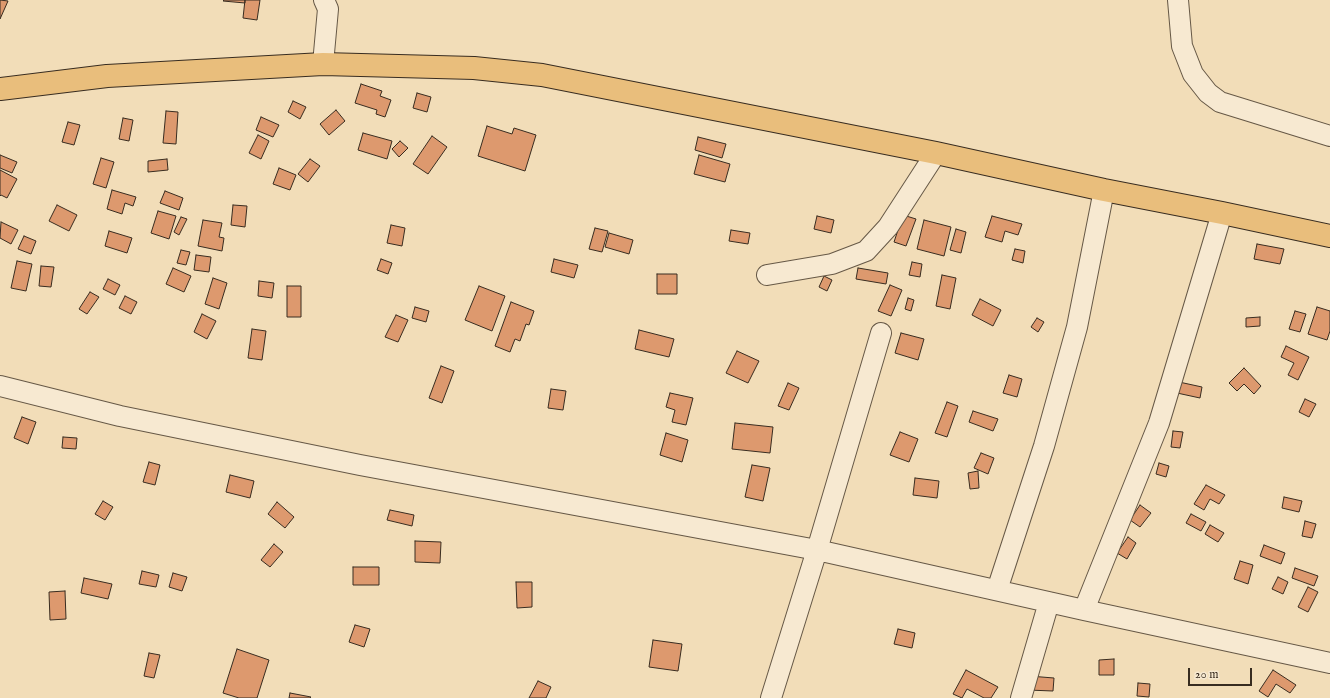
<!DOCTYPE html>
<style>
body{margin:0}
#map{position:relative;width:1330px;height:698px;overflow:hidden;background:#f2ddb8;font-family:"IM FELL English",serif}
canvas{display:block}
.scale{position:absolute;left:1188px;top:668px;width:64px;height:18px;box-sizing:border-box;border:2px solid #382c20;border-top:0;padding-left:5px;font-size:12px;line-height:14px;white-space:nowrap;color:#382c20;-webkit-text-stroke:3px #f7e9d1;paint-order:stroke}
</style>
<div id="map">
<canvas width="1330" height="698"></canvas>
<div class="scale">20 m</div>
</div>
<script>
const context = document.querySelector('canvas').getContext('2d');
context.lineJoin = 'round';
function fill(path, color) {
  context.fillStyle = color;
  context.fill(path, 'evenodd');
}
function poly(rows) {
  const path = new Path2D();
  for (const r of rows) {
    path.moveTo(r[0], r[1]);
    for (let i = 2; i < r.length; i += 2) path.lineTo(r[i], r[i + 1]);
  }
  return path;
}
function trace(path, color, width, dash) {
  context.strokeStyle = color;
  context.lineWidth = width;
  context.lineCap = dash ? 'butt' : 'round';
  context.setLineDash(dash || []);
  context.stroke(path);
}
const building = poly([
 [0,0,8,1,0,19,0,0],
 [224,0,245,0,245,3,223,1,224,0],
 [245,0,260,0,257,20,243,18,245,0],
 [361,84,382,91,380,96,391,100,385,117,376,114,377,110,355,103,361,84],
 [417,93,431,97,427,112,413,108,417,93],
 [293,101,306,107,300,119,288,112,293,101],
 [336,110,345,121,329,135,320,124,336,110],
 [166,111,178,112,176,144,163,143,166,111],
 [261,117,279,125,273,137,256,130,261,117],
 [123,118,133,120,129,141,119,139,123,118],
 [68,122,80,125,74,145,62,142,68,122],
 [487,126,512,134,514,128,536,135,525,171,478,156,487,126],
 [363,133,392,141,387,159,358,150,363,133],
 [258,135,269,141,261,159,249,153,258,135],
 [432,136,447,147,428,174,413,164,432,136],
 [698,137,726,144,722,158,695,150,698,137],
 [400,141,408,148,399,157,392,149,400,141],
 [0,155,17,162,12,173,0,168,0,155],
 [699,155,730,164,725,182,694,174,699,155],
 [101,158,114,162,106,188,93,184,101,158],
 [167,159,168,170,148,172,148,161,167,159],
 [310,159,320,166,308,182,298,174,310,159],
 [279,168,296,175,290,190,273,184,279,168],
 [0,170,17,179,7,198,1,195,0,196,0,170],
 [112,190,136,197,133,206,125,203,122,214,107,209,112,190],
 [165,191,183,198,179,210,160,203,165,191],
 [57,205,77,215,69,231,49,221,57,205],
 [233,205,247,206,245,227,231,225,233,205],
 [158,211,176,216,169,239,151,233,158,211],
 [903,215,916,219,906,246,894,242,903,215],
 [817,216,834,220,831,233,814,229,817,216],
 [992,216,1022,224,1018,235,1005,231,1002,242,985,237,992,216],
 [181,217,187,219,179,235,174,232,181,217],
 [203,220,222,223,219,237,224,238,222,251,198,246,203,220],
 [924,220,951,227,944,256,917,249,924,220],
 [1,222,18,230,11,244,0,238,1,222],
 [391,225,405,228,402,246,387,243,391,225],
 [595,228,608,231,602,252,589,249,595,228],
 [956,229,966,232,961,253,950,250,956,229],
 [731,230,750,233,748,244,729,241,731,230],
 [109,231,132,238,127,253,105,246,109,231],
 [609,233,633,240,629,254,605,247,609,233],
 [24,236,36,241,31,254,18,249,24,236],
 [1257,244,1284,249,1280,264,1254,259,1257,244],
 [1015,249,1025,251,1023,263,1012,260,1015,249],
 [181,250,190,252,186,265,177,263,181,250],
 [196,255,211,257,209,272,194,270,196,255],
 [381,259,392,263,388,274,377,270,381,259],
 [554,259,578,265,574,278,551,272,554,259],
 [17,261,32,264,26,291,11,288,17,261],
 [912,262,922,264,920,277,909,275,912,262],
 [41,266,54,267,51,287,39,286,41,266],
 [173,268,191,276,184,292,166,284,173,268],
 [858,268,888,273,886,284,856,279,858,268],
 [657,274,677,274,677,294,657,294,657,274],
 [942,275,956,278,950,309,936,306,942,275],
 [824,276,832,280,827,291,819,287,824,276],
 [213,278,227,283,219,309,205,304,213,278],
 [108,279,120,285,115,295,103,289,108,279],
 [259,281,274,283,272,298,258,296,259,281],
 [890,285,902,290,891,316,878,311,890,285],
 [287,286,301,286,301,317,287,317,287,286],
 [479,286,505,296,492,331,465,320,479,286],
 [90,292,99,297,87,314,79,309,90,292],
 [125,296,137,302,131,314,119,308,125,296],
 [908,298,914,300,911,311,905,309,908,298],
 [980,299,1001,310,993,326,972,315,980,299],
 [511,302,534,311,529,325,526,324,520,341,515,339,510,352,495,346,511,302],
 [415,307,429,311,426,322,412,318,415,307],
 [1317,307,1330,311,1330,331,1327,340,1308,334,1317,307],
 [1295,311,1306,314,1300,332,1289,329,1295,311],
 [202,314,216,321,207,339,194,332,202,314],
 [396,315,408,320,398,342,385,337,396,315],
 [1260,317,1260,326,1246,327,1246,318,1260,317],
 [1037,318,1044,322,1038,332,1031,327,1037,318],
 [252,329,266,331,262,360,248,358,252,329],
 [639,330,674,339,669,357,635,349,639,330],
 [901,333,924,339,918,360,895,353,901,333],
 [1286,346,1309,357,1298,380,1288,375,1294,363,1281,357,1286,346],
 [737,351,759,361,748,383,726,373,737,351],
 [441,366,454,371,442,403,429,398,441,366],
 [1244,368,1261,386,1254,394,1244,384,1237,391,1229,383,1244,368],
 [1009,375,1022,379,1017,397,1003,393,1009,375],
 [1179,382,1202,387,1200,398,1177,393,1179,382],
 [788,383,799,388,789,410,778,406,788,383],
 [551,389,566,391,563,410,548,408,551,389],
 [670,393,693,398,686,425,672,422,675,410,666,407,670,393],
 [1305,399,1316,404,1309,417,1299,412,1305,399],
 [947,402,958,406,947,437,935,433,947,402],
 [973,411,998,419,993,431,969,422,973,411],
 [22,417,36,422,28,444,14,438,22,417],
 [735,423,773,427,770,453,732,449,735,423],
 [1173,431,1183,432,1180,448,1171,447,1173,431],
 [900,432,918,439,909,462,890,455,900,432],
 [666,433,688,440,682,462,660,455,666,433],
 [63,437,77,438,76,449,62,448,63,437],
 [981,453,994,458,988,474,974,468,981,453],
 [149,462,160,465,155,485,143,482,149,462],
 [1159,463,1169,466,1166,477,1156,474,1159,463],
 [752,465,770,468,763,501,745,497,752,465],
 [978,471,979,488,970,489,968,473,978,471],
 [230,475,254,481,250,498,226,492,230,475],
 [915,478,939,481,937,498,913,495,915,478],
 [1206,485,1225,495,1219,504,1210,499,1204,510,1194,504,1206,485],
 [1284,497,1302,501,1299,512,1282,508,1284,497],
 [103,501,113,507,105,520,95,514,103,501],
 [277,502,294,517,285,528,268,514,277,502],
 [1140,505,1151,513,1140,527,1130,520,1140,505],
 [390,510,414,515,412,526,387,520,390,510],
 [1191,514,1206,522,1201,531,1186,523,1191,514],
 [1305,521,1316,524,1312,538,1302,536,1305,521],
 [1210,525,1224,533,1218,542,1205,534,1210,525],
 [1128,537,1136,543,1127,559,1117,553,1128,537],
 [415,541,441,542,440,563,415,562,415,541],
 [274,544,283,552,270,567,261,560,274,544],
 [1264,545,1285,553,1281,564,1260,556,1264,545],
 [1240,561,1253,565,1248,584,1234,579,1240,561],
 [353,567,379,567,379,585,353,585,353,567],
 [1295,568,1318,576,1314,586,1292,578,1295,568],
 [142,571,159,575,156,587,139,584,142,571],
 [173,573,187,577,182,591,169,587,173,573],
 [1278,577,1288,582,1283,594,1272,589,1278,577],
 [84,578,112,584,108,599,81,593,84,578],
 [516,582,532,582,532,607,517,608,516,582],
 [1308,587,1318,592,1308,612,1298,607,1308,587],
 [65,591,66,619,50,620,49,592,65,591],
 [355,625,370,629,364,647,349,642,355,625],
 [898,629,915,633,912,648,894,644,898,629],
 [653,640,682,644,678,671,649,667,653,640],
 [237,649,269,660,257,698,239,698,223,693,237,649],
 [149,653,160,655,154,678,144,676,149,653],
 [1114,659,1114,675,1099,675,1099,660,1114,659],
 [966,670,998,687,991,698,984,698,967,689,962,698,953,694,966,670],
 [1273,670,1296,685,1290,693,1276,684,1268,697,1259,691,1273,670],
 [1029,676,1054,678,1053,691,1028,690,1029,676],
 [538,681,551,687,546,698,529,698,538,681],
 [1138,683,1150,684,1149,697,1137,696,1138,683],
 [290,693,311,697,310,698,289,698,290,693]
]);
fill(building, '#dd996e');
trace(building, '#382c20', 1);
const minor = poly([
 [1178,0,1182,46,1193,74,1208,93,1220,102,1330,136],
 [323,64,328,9,324,0],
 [767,275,832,264,866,251,888,227,936,153],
 [0,386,120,416,360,465,817,550,1084,610,1330,663],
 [997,590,1044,446,1077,327,1104,190],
 [1084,610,1159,423,1222,213],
 [771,698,817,550,881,333],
 [1021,698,1049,602]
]);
const primary = poly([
 [0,89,107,76,323,64,474,68,542,75,936,153,1104,190,1222,213,1330,236]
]);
trace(minor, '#665846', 22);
trace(primary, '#382c20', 24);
trace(minor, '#f7e9d1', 20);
trace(primary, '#e9be7c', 22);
</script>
